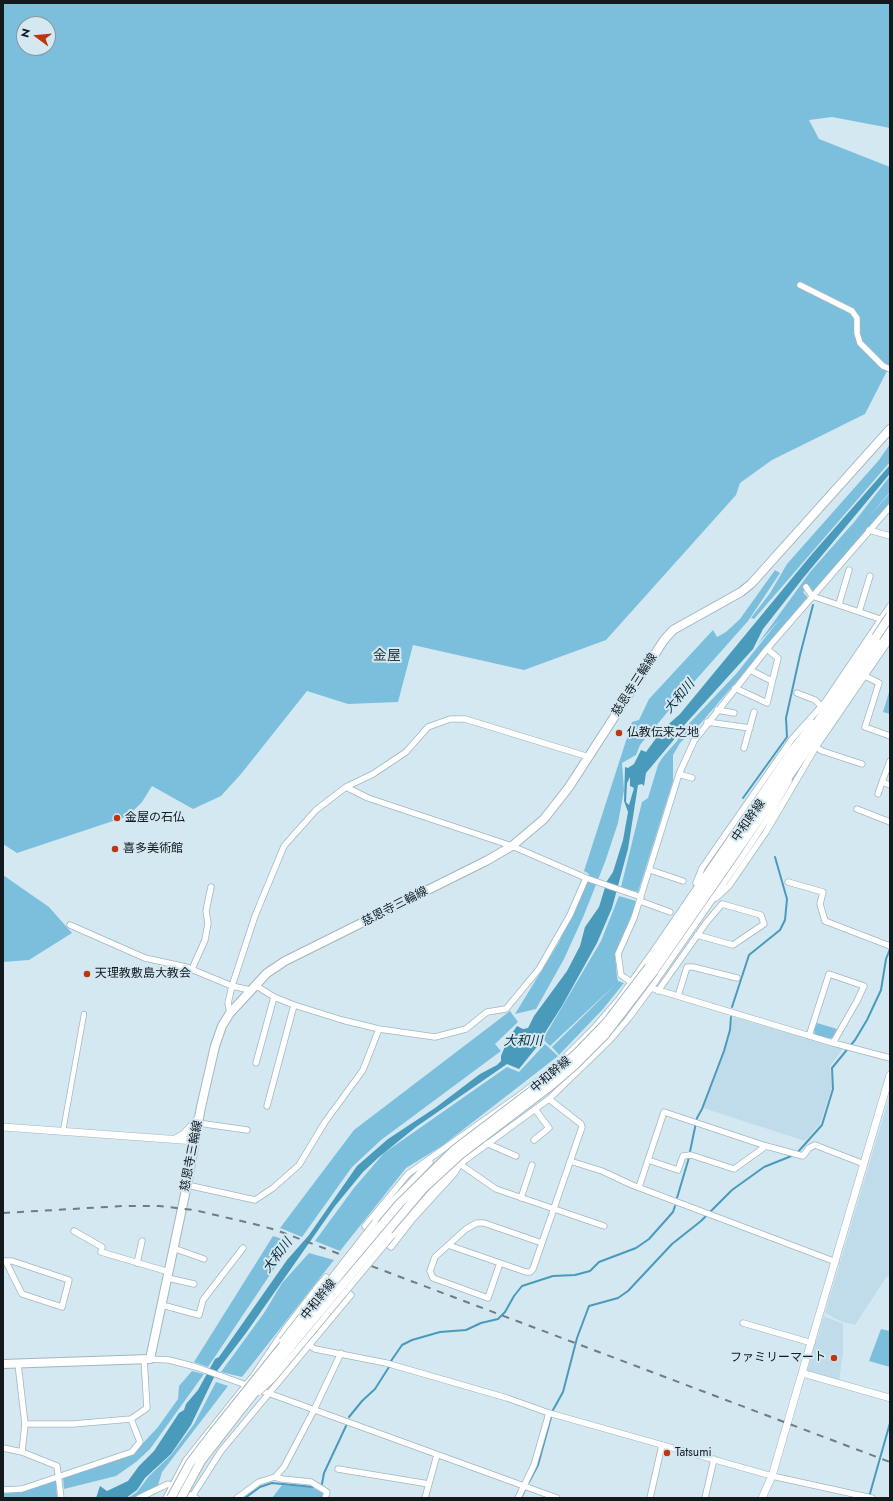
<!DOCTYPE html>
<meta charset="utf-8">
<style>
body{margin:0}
#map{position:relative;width:893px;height:1501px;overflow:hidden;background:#d4e8f2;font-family:Jost,sans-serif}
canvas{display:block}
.frame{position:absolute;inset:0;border:4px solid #131a1e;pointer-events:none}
.north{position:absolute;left:16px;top:16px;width:40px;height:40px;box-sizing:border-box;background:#d4e8f2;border:1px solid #87969d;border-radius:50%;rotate:286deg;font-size:11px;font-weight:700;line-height:16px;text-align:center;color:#131a1e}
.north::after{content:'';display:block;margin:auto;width:14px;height:18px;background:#bf350d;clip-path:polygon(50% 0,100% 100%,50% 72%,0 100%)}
</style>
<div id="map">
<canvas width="893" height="1501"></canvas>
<div class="frame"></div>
<div class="north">N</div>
</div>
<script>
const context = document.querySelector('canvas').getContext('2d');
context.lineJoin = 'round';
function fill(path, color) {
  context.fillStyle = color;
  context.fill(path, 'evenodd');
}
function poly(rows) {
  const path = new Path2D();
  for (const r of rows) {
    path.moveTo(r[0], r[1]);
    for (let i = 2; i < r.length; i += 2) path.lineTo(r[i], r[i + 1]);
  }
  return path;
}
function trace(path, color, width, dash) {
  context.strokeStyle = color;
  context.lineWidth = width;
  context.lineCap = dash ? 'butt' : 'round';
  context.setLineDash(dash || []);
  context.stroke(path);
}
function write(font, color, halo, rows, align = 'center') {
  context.font = font + ' Jost,"Noto Sans JP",sans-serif';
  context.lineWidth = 4;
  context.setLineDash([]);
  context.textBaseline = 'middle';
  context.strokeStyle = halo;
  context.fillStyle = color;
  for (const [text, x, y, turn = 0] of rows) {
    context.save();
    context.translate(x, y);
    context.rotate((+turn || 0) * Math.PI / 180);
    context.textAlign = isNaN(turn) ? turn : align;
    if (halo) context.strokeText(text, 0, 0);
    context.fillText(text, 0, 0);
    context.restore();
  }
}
fill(poly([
 [733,1017,843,1049,830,1066,832,1087,820,1124,805,1141,703,1108,730,1036],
 [890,1094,890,1277,887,1276,855,1325,840,1321,825,1313],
 [824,1316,843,1324,843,1352,839,1382,808,1373,807,1371]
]), '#c0dcea');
fill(poly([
 [3,3,890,3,890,128,832,117,809,120,819,139,890,167,890,365,865,414,772,460,740,483,736,495,606,640,524,670,413,645,398,702,348,704,307,691,241,774,221,796,193,809,152,786,142,802,128,816,17,853,3,844],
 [24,24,48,24,48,48,24,48],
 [890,444,890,462,754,619,751,618,770,593,787,564,879,460],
 [890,476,890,492,866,520,890,493,890,504,811,594,807,587,803,592,808,598,701,723,680,743,673,755,673,781,638,892,621,887,642,802,648,798,658,765,662,758,677,741,682,731,736,674,780,619,757,645,810,572,855,521],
 [775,570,780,573,748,621,670,709,640,745,636,755,622,763,624,790,618,823,605,862,584,915,564,959,536,1009,515,1014,559,942,589,874,584,871,632,722,639,720,649,699,713,630,717,637,726,632,740,619],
 [890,689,890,714,883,712],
 [3,875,49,907,72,933,29,960,3,962],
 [619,896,636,901,633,912,615,954,617,977,618,981,624,983,603,1009,559,1055,552,1047,617,983,550,1046,543,1039,601,941],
 [510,1011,518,1022,495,1044,501,1051,381,1140,352,1167,302,1237,280,1228,354,1130],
 [817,1023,837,1029,832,1038,827,1039,815,1035,814,1030],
 [545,1044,558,1056,442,1146,406,1168,340,1251,315,1241,354,1188,384,1153,507,1067,519,1072],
 [273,1236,292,1242,208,1367,194,1362],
 [309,1253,334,1260,242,1377,221,1372,264,1313,282,1283],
 [881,1329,890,1331,890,1367,869,1361],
 [192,1371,204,1374,150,1449,136,1462,116,1476,64,1489,63,1478,133,1454,158,1427,178,1399,179,1386],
 [216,1382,228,1386,162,1472,158,1485,136,1498,128,1498,137,1492,149,1476,171,1455,194,1424],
 [56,1479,57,1498,3,1498,3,1492],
 [282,1485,311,1487,323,1493,322,1498,272,1498]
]), '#7cbfdd');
fill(poly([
 [890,465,890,473,888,476,804,577,763,629,753,649,678,732,677,736,646,773,644,786,642,784,638,785,628,849,612,908,597,943,562,1006,541,1039,540,1043,519,1069,507,1064,416,1127,379,1157,363,1172,335,1206,246,1333,217,1371,191,1425,171,1454,145,1478,137,1490,126,1498,96,1498,100,1486,107,1491,128,1481,139,1466,154,1451,179,1413,184,1410,186,1404,198,1390,215,1359,219,1357,287,1260,309,1235,357,1166,388,1139,435,1108,480,1074,497,1065,501,1061,501,1056,508,1039,517,1026,523,1029,528,1028,534,1016,567,971,580,946,585,927,599,907,607,881,613,872,623,840,628,812,624,801,625,767,628,768,634,764,641,750,646,752,662,730,680,714,812,554],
 [630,777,630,786,634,788,629,805,626,802,627,783]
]), '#4a9abc');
trace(poly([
 [743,798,787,737,786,718,800,655,813,605],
 [732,1007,749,955,780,930,785,920,787,899,775,857],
 [797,1153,822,1125,833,1089,832,1068,855,1040,867,1020,881,990,886,959,890,949],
 [677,1198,688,1161,697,1118,702,1109,724,1051,730,1030,731,1017],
 [391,1361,402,1345,412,1340,440,1332,466,1330,481,1323,498,1319,505,1312,514,1296,522,1286,553,1276,575,1275,590,1271,599,1262,636,1248,649,1239,673,1212,675,1206],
 [349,1417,362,1401,375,1389,389,1367],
 [529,1482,538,1465,553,1410,563,1392,577,1338,589,1306,618,1298,628,1291,672,1244,701,1221,732,1190,764,1167,794,1155],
 [322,1484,324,1473,346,1426],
 [869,1497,890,1423],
 [245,1498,260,1487,272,1483,313,1487],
 [521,1498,526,1488]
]), '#4a9abc', 2);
const pedestrian = poly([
 [63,1131,84,1014]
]);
const minor = poly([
 [800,285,852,311,857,318,857,333,860,343,883,366,890,369],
 [869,530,890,536],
 [806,587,812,596,883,620],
 [839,604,849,570],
 [859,612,870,576],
 [750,670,772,681],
 [865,676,879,683,865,727,890,736],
 [735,688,767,703,778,658,767,649],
 [797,693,815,700,821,706],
 [717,710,734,713],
 [707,722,750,728],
 [816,747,822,751,862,764],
 [744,748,754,712],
 [890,761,882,782,890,785],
 [679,774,692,778],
 [346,787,368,798,512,846,586,878,641,897],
 [878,794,882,782],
 [857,809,890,822],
 [650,870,683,881],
 [788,882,823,892,820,904,825,921,890,946],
 [696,883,702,868,792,739,825,702,890,606],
 [716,898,729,886,766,832,816,747,890,639],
 [640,901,670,912],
 [70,925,145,958,186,967,232,986,250,990],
 [192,969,205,940,208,923,206,911,211,887],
 [631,982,621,975,618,954,634,918,679,774,694,741,767,649,890,507],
 [651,988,833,1043,890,1058],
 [658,991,706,923,722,904,761,915,764,924,733,945,697,935],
 [678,996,687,967,693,967,737,978],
 [230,1013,228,1003,232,986,255,916,284,846,316,810,346,787,373,774,406,752,428,727,450,719,465,719,589,757],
 [379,1029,435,1037,466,1029,487,1012,506,1009,539,969,570,915,586,878],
 [809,1036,829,974,864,986,857,1001,833,1043],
 [256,1063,274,997],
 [267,1106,294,1005],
 [198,1123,247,1130],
 [534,1140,549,1128,535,1109],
 [486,1143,516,1156],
 [648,1160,678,1170,683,1156,691,1155,734,1169,766,1146],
 [570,1161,602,1171,632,1185,836,1262],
 [187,1185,255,1200,273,1188,299,1165,325,1122,363,1070,379,1029,342,1020,294,1005,274,997,255,985],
 [639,1187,664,1112,766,1146,803,1156,809,1148,815,1145,864,1164],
 [521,1198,532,1165],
 [375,1222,392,1202,430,1162],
 [74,1231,102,1247,101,1252,169,1272],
 [373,1232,365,1226,408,1174,524,1092,556,1066,595,1027,619,999,654,950,791,750,813,723],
 [392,1236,441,1181,460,1164,496,1189,604,1226],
 [384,1241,391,1247,412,1220,454,1174,460,1164,549,1099,610,1040,628,1019,651,988,740,860,768,818,789,781],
 [448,1245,526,1272,530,1272,533,1269,582,1127,581,1124,549,1099],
 [173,1248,204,1259],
 [3,1261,12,1261,69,1280,62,1307,22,1294,6,1262],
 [137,1263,142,1241],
 [500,1263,488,1298,433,1278,430,1271,435,1257,466,1229,477,1223,484,1223,542,1243],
 [168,1278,194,1284],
 [162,1305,199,1315,203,1300,243,1248],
 [743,1323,812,1343],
 [300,1340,315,1349,386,1363,507,1398,549,1413,772,1476,872,1498],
 [150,1359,169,1360,196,1367,249,1386],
 [18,1364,25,1424,22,1452],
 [257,1389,557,1498],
 [25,1424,73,1424,131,1419,147,1408,144,1359],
 [3,1448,22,1452,57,1466,61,1498],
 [338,1469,429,1484],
 [275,1477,282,1479,311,1482,327,1492,325,1498],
 [3,1490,22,1489,132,1452,140,1442,131,1419],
 [139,1498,168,1484,196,1498],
 [166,1498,186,1460,254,1375,285,1329,319,1285,326,1277,334,1283],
 [191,1498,221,1451,351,1295,342,1289],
 [237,1498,259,1482,275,1477,284,1467,314,1410,341,1353],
 [425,1498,437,1455],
 [518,1498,534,1465,549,1413],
 [650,1498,662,1445],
 [705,1498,714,1459]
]);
const tertiary = poly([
 [890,1075,802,1373,890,1398],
 [3,1127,195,1141],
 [175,1139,184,1134,199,1117],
 [762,1498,772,1476,802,1373]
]);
const secondary = poly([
 [649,967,876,637],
 [654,971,890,630],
 [3,1364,150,1359,187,1185,201,1107,215,1046,222,1026,230,1013,267,973,285,961,486,861,512,846,544,819,569,787,664,640,673,630,741,592,751,584,890,429]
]);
trace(pedestrian, '#a2b6bf', 6);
trace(minor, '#a2b6bf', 7);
trace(tertiary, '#a2b6bf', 8);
trace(secondary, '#a2b6bf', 10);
trace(pedestrian, '#fff', 4.5);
trace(minor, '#fff', 5.5);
trace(tertiary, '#fff', 7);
trace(secondary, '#fff', 8);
trace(poly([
 [3,1213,123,1206,159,1206,194,1210,254,1224,276,1230,890,1462]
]), '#6f7c83', 2, [7, 7]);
const minorBridge = poly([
 [282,1341,375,1222],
 [259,1392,273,1379,392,1236]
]);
const secondaryBridge = poly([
 [876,637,890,616],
 [171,1498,190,1463,212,1434,341,1273,399,1204,454,1150,546,1080,576,1054,607,1022,649,967],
 [181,1498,201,1461,236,1416,297,1339,424,1188,461,1154,553,1084,575,1065,604,1036,654,971]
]);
trace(minorBridge, '#a2b6bf', 7, []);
trace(secondaryBridge, '#a2b6bf', 10, []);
trace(minorBridge, '#fff', 5.5);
trace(secondaryBridge, '#fff', 8);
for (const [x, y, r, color] of [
 [619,733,4,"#bf350d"],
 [117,818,4,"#bf350d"],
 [115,849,4,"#bf350d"],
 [87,974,4,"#bf350d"],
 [834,1358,4,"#bf350d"],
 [667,1453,4,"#bf350d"]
]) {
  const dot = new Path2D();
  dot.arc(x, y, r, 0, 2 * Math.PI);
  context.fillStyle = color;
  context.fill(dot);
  trace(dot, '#d4e8f2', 1.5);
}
write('12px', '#131a1e', '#d4e8f2', [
 ["慈恩寺三輪線",635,685,-57],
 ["中和幹線",749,821,-55],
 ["慈恩寺三輪線",395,907,-27],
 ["中和幹線",551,1075,-40],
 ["慈恩寺三輪線",192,1156,-79],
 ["中和幹線",319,1300,-51]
]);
write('12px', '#131a1e', '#d4e8f2', [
 ["仏教伝来之地",627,733],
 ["金屋の石仏",125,818],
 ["喜多美術館",123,849],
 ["天理教敷島大教会",95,974],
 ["ファミリーマート",826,1358,"right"],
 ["Tatsumi",675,1453]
], 'left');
write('italic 13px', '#092f3e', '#d4e8f2', [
 ["大和川",680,697,-50],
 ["大和川",523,1042],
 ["大和川",278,1256,-53]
]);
write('14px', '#2b3c44', '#d4e8f2', [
 ["金屋",387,657]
]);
</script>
